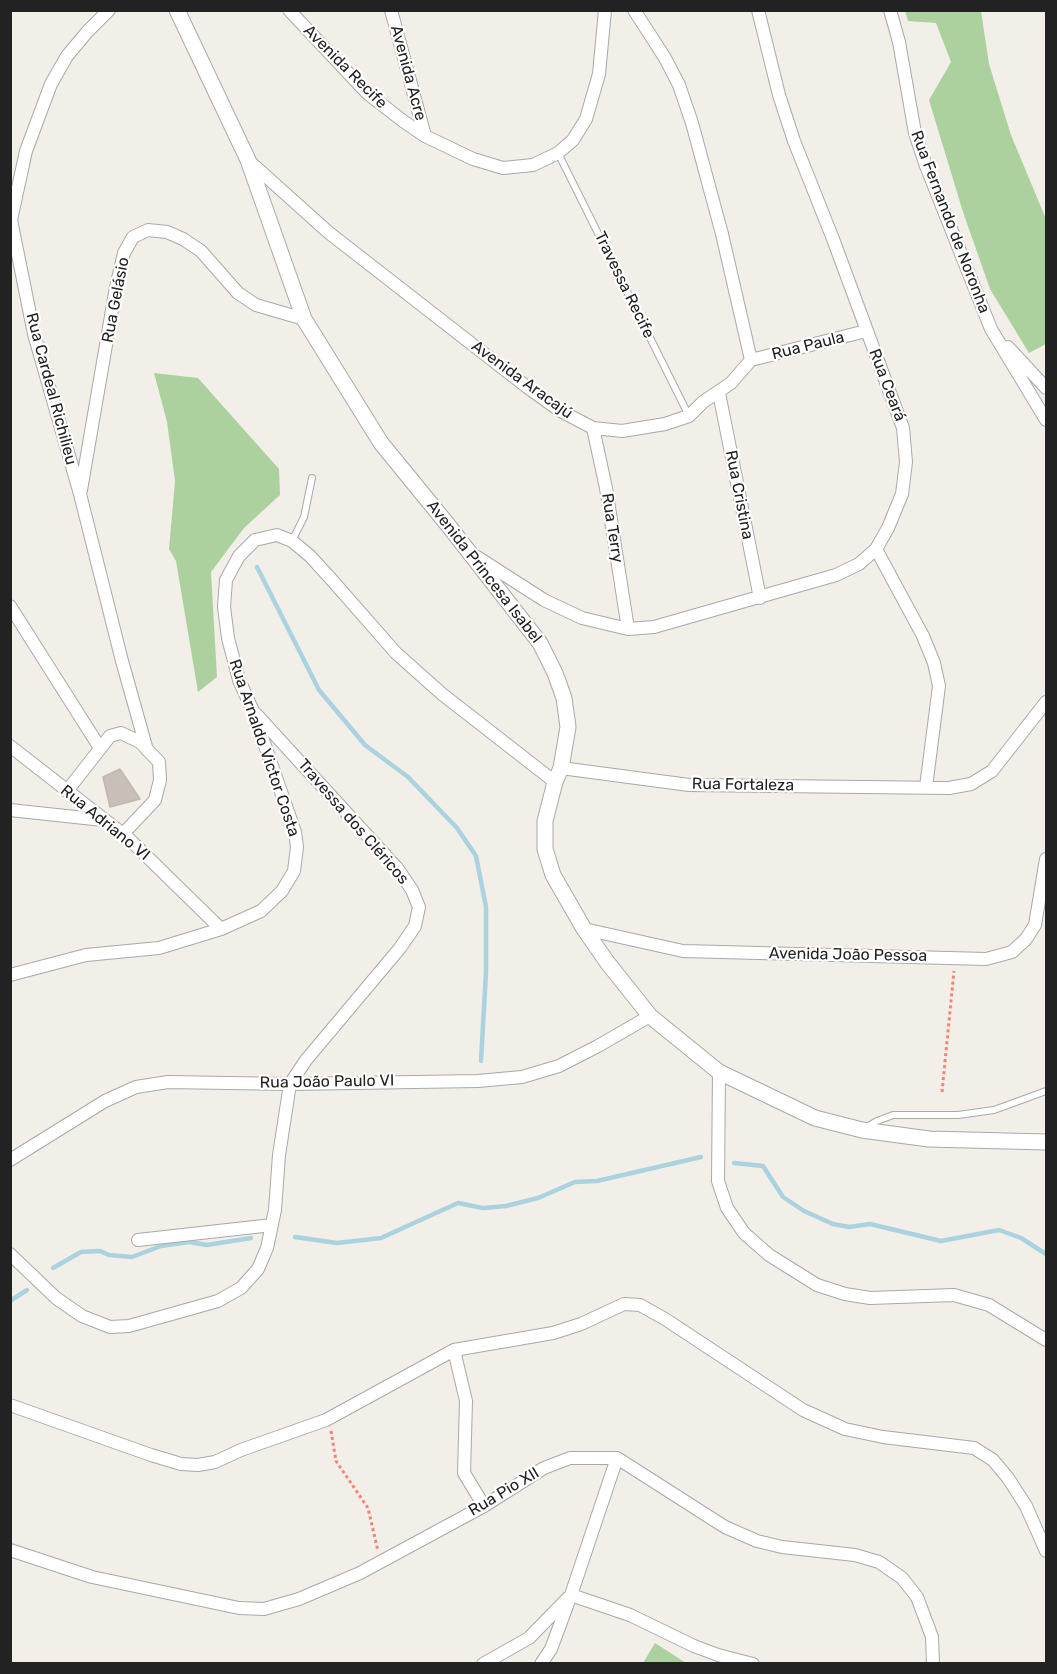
<!DOCTYPE html>
<meta charset="utf-8">
<style>
body{margin:0}
#map{position:relative;width:1057px;height:1674px;overflow:hidden;background:#f2efe9;font-family:Rubik,sans-serif}
canvas{display:block}
.frame{position:absolute;inset:0;border:12px solid #222;pointer-events:none}
</style>
<div id="map">
<canvas width="1057" height="1674"></canvas>
<div class="frame"></div>
</div>
<script>
const context = document.querySelector('canvas').getContext('2d');
context.lineJoin = 'round';
function fill(path, color) {
  context.fillStyle = color;
  context.fill(path, 'evenodd');
}
function poly(rows) {
  const path = new Path2D();
  for (const r of rows) {
    path.moveTo(r[0], r[1]);
    for (let i = 2; i < r.length; i += 2) path.lineTo(r[i], r[i + 1]);
  }
  return path;
}
function trace(path, color, width, dash) {
  context.strokeStyle = color;
  context.lineWidth = width;
  context.lineCap = dash ? 'butt' : 'round';
  context.setLineDash(dash || []);
  context.stroke(path);
}
function write(font, color, halo, rows, align = 'center') {
  context.font = font + ' Rubik,sans-serif';
  context.lineWidth = 4.5;
  context.setLineDash([]);
  context.textBaseline = 'middle';
  context.strokeStyle = halo;
  context.fillStyle = color;
  for (const [text, x, y, turn = 0] of rows) {
    context.save();
    context.translate(x, y);
    context.rotate((+turn || 0) * Math.PI / 180);
    context.textAlign = isNaN(turn) ? turn : align;
    if (halo) context.strokeText(text, 0, 0);
    context.fillText(text, 0, 0);
    context.restore();
  }
}
fill(poly([
 [905,11,981,11,989,64,1011,135,1046,219,1046,344,1029,353,990,289,963,212,929,100,951,62,936,23,908,21],
 [154,373,198,378,279,469,280,495,244,528,211,572,217,677,198,692,176,561,169,549,175,481,167,422],
 [655,1643,686,1663,643,1663]
]), '#add19e');
trace(poly([
 [257,567,319,690,365,745,408,777,457,828,476,856,486,907,486,972,481,1061],
 [734,1163,763,1166,783,1197,804,1211,833,1224,849,1227,870,1224,941,1241,999,1230,1021,1238,1046,1254],
 [295,1237,337,1243,381,1238,458,1203,483,1208,506,1206,538,1198,575,1182,597,1181,701,1157],
 [53,1268,81,1252,100,1251,109,1255,132,1257,161,1246,189,1242,207,1245,251,1238],
 [10,1301,27,1290]
]), '#aad3df', 4.5);
const building = poly([
 [120,769,140,799,110,807,103,777,120,769]
]);
fill(building, '#c7bfb8');
trace(building, '#c4b6ab', 1.5);
const service = poly([
 [558,153,689,416],
 [292,541,304,517,312,478],
 [867,1127,877,1121,893,1115,958,1115,994,1110,1046,1091]
]);
const minor = poly([
 [109,10,87,32,67,56,51,84,26,151,11,220,34,334,80,494,122,661,147,750],
 [289,10,367,93,403,121,425,136,473,159,503,168,533,165,558,153,573,140,586,119,599,74,605,10],
 [391,10,425,136],
 [890,10,899,42,915,133,926,166,991,329,1046,420],
 [249,161,328,232,527,387,559,410,593,428,622,431,665,424,689,416,703,402,731,383,751,360,722,234,692,123,679,85,665,58,634,10],
 [1008,347,1046,388],
 [751,360,866,331],
 [719,393,760,598],
 [593,428,606,488,628,629],
 [81,490,116,287,124,253,133,237,148,230,167,232,183,239,201,251,238,293,256,305,304,319],
 [876,549,923,636,934,663,939,686,926,787],
 [477,557,544,600,582,618,628,629,654,627,836,575,859,564,876,549,888,528,902,494,906,462,903,428,833,239,794,141,779,95,758,10],
 [10,606,100,748],
 [10,746,128,838,221,929],
 [561,768,689,785,949,788,971,784,992,771,1046,702],
 [67,791,110,736,121,733,140,742,159,762,160,780,155,800,123,834],
 [10,810,103,820],
 [584,929,683,951,986,959,1012,952,1026,939,1035,925,1046,859],
 [10,975,86,955,159,948,221,929,261,911,282,891,294,871,297,847,295,832,253,711,239,680,228,638,224,607,226,580,239,556,255,540,277,535,292,541,310,556,331,579,396,653,442,694,555,782],
 [719,1072,718,1181,727,1208,744,1233,769,1255,817,1285,845,1294,870,1298,954,1295,989,1305,1046,1340],
 [10,1160,105,1101,136,1087,168,1082,290,1084,478,1081,522,1077,559,1066,598,1046,650,1016],
 [138,1240,272,1225],
 [10,1254,56,1298,82,1316,110,1327,129,1326,218,1301,241,1288,258,1269,267,1248,275,1210,279,1155,290,1084,306,1060,400,948,415,926,419,907,412,890,397,868,256,714],
 [454,1350,466,1401,464,1473,484,1506],
 [10,1405,151,1455,181,1464,198,1465,215,1462,241,1450,326,1420,454,1350,553,1333,581,1324,624,1304,640,1305,665,1319,803,1410,845,1429,883,1437,974,1448,993,1460,1008,1478,1026,1506,1046,1551],
 [10,1550,92,1577,239,1608,264,1609,299,1599,360,1573,484,1506,544,1468,570,1458,617,1458,725,1527,757,1541,782,1547,855,1555,879,1562,902,1578,917,1597,932,1637,933,1664],
 [571,1595,630,1615,694,1646,718,1655,753,1664],
 [483,1664,529,1638,568,1598],
 [541,1664,551,1649,571,1595,617,1458]
]);
const tertiary = poly([
 [177,10,248,160,304,319,381,443,448,525,540,643,555,673,564,698,568,727,561,768,555,782,545,821,545,849,553,875,584,929,607,962,650,1016,719,1072,815,1118,862,1130,929,1139,1046,1142]
]);
trace(service, '#a9a9a9', 8);
trace(minor, '#a9a9a9', 14);
trace(tertiary, '#a9a9a9', 17);
trace(poly([
 [942,1092,954,971],
 [331,1431,336,1461,368,1508,378,1551]
]), '#fa8072', 3, [3, 3]);
trace(service, '#fff', 6);
trace(minor, '#fff', 12);
trace(tertiary, '#fff', 15);
write('16px', '#222', '#fff', [
 ["Avenida Recife",345,67,45],
 ["Avenida Acre",408,73,75],
 ["Rua Fernando de Noronha",950,222,69],
 ["Travessa Recife",624,285,64],
 ["Rua Gelásio",116,300,-79],
 ["Rua Paula",808,346,-14],
 ["Avenida Aracajú",522,380,36],
 ["Rua Ceará",887,385,69],
 ["Rua Cardeal Richilieu",51,389,75],
 ["Rua Cristina",739,495,79],
 ["Rua Terry",612,528,81],
 ["Avenida Princesa Isabel",484,572,52],
 ["Rua Arnaldo Victor Costa",264,748,71],
 ["Rua Fortaleza",743,785,1],
 ["Travessa dos Cléricos",353,822,49],
 ["Rua Adriano VI",105,823,39],
 ["Avenida João Pessoa",848,955,1],
 ["Rua João Paulo VI",327,1082,-1],
 ["Rua Pio XII",504,1492,-31]
]);
</script>
